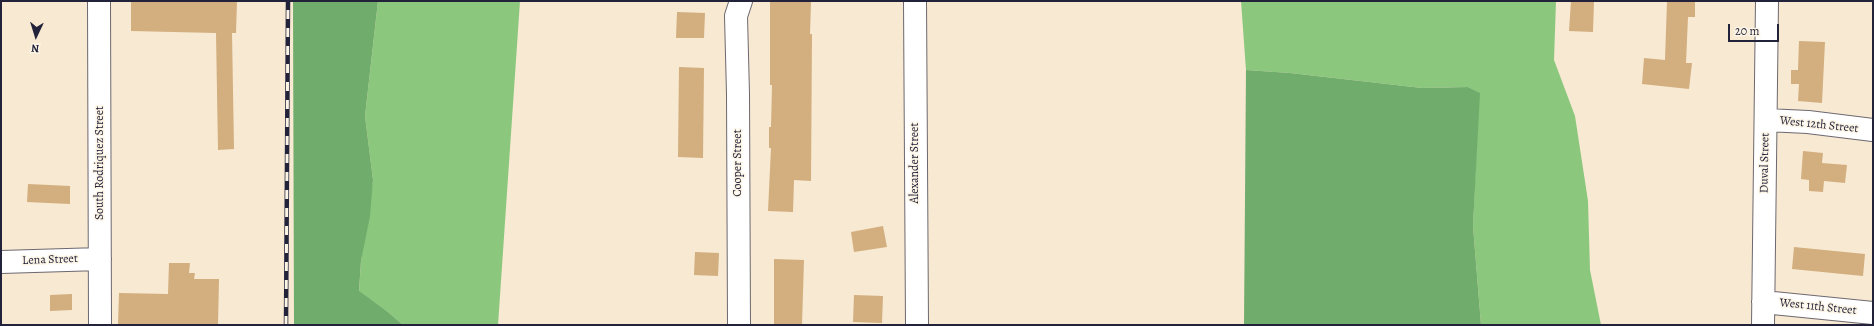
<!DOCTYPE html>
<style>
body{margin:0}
#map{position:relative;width:1874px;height:326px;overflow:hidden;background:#f7e9d2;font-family:Alegreya,serif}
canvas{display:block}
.frame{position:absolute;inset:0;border:2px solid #22223b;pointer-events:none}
.north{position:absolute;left:16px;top:16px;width:40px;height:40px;-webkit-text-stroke:3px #fcf5e5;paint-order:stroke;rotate:184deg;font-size:11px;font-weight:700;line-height:16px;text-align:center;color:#22223b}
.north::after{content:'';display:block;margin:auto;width:14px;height:18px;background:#22223b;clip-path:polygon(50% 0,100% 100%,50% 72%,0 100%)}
.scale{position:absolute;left:1728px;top:24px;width:51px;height:18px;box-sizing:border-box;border:2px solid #22223b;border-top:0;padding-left:5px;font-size:12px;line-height:14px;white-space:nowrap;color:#22223b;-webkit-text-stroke:3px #fcf5e5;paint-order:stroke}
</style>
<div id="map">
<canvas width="1874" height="326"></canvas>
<div class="frame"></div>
<div class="north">N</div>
<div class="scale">20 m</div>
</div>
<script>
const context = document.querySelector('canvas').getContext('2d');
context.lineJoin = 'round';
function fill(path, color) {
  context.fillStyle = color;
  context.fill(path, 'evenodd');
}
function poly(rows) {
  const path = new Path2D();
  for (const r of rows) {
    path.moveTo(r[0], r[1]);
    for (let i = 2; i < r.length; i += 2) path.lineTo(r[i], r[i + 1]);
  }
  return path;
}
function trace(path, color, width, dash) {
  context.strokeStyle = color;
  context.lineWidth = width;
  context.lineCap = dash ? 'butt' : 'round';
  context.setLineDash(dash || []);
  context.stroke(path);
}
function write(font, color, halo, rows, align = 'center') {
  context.font = font + ' Alegreya,serif';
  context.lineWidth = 3;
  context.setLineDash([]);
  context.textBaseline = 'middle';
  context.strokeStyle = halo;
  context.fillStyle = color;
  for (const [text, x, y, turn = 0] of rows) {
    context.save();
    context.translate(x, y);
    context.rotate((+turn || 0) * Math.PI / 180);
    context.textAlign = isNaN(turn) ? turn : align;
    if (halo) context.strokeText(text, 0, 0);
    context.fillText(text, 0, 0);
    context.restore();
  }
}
fill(poly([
 [378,1,520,1,498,325,403,325,388,312,359,292,361,261,373,180,365,116],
 [1241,1,1556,1,1554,60,1575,116,1588,201,1590,270,1601,325,1481,325,1473,226,1479,93,1468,87,1422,88,1290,73,1246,70]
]), '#8bc77d');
fill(poly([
 [293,1,378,1,365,116,373,180,370,216,361,261,359,291,388,312,403,325,294,325],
 [1246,70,1290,73,1422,88,1468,87,1480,93,1473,226,1481,325,1244,325]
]), '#70ac6c');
fill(poly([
 [131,1,237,1,236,33,232,33,234,149,218,150,216,33,131,31],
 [770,1,811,2,810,34,812,34,811,181,794,180,793,212,768,211,771,148,769,148,769,127,771,127,772,85,770,85],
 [1571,1,1594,1,1593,32,1569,31],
 [1667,1,1695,1,1695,17,1688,17,1686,63,1692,63,1689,89,1642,84,1644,58,1665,60],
 [677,12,705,13,704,38,676,38],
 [1799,41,1825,42,1822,103,1798,101,1799,84,1791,84,1791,70,1798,70],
 [679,67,704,68,703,158,678,157],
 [1803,151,1823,153,1822,163,1847,165,1845,183,1824,181,1823,192,1809,191,1809,180,1801,179],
 [28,184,70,186,70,204,27,202],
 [883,226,887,247,854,252,851,232],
 [1794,247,1865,254,1863,276,1792,269],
 [695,252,719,253,718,276,694,275],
 [774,259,804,260,802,325,774,325],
 [169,263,190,263,189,273,195,273,194,279,219,279,218,325,118,325,119,293,168,294],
 [72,294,72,310,50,311,50,295],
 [854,295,883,296,882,323,853,322]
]), '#d3ae7e');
const minor = poly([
 [99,1,100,325],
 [915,1,917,325],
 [1766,120,1808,122,1873,130],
 [1,262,100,259],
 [1763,302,1873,313],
 [739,325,738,94,736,16,741,1],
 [1763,325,1767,1]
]);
trace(minor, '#6d6870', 24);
trace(minor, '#fff', 22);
const rail = poly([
 [286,325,288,1]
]);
trace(rail, '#22223b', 4.5);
trace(rail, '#fcf5e5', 3, [9]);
write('12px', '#22223b', '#fcf5e5', [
 ["West 12th Street",1819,125,6],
 ["South Rodriquez Street",100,163,-90],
 ["Cooper Street",738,163,-90],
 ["Alexander Street",915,163,-90],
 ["Duval Street",1765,163,-89],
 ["Lena Street",50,260,-2],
 ["West 11th Street",1818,307,6]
]);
</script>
